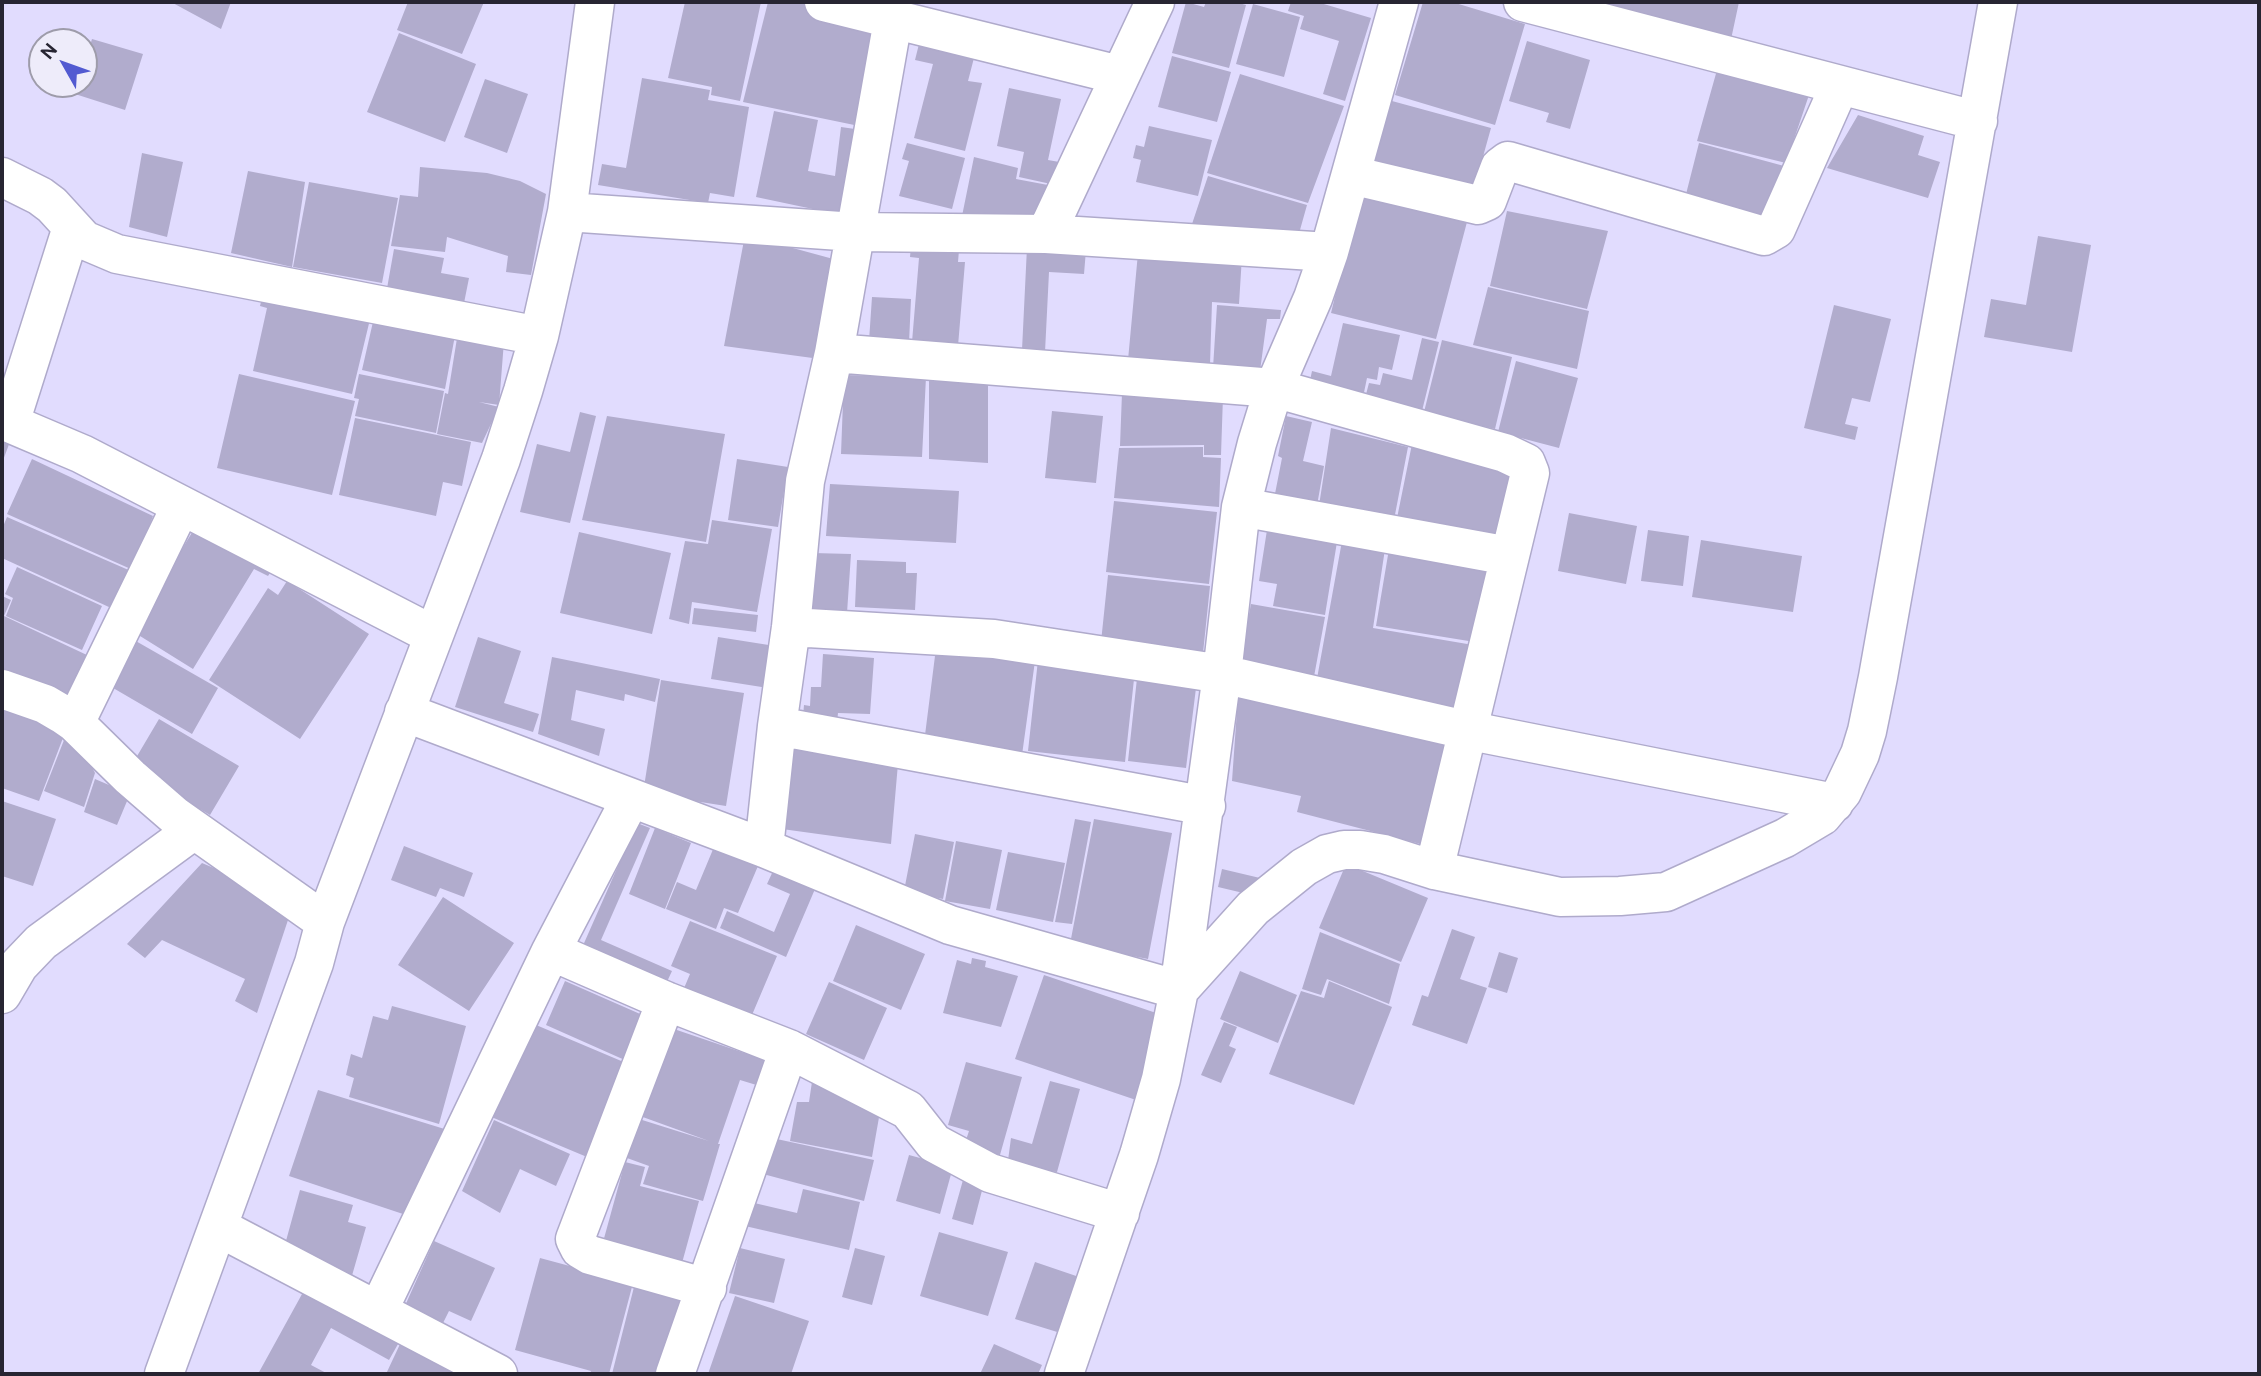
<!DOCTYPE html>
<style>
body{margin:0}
#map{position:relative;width:2261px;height:1376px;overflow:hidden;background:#e1dcfe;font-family:Ubuntu,sans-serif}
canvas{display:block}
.frame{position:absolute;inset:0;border:4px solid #272532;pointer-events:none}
.north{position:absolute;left:28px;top:28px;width:70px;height:70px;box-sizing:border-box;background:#eeecfa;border:2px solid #9e9caa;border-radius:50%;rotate:310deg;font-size:19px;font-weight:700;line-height:28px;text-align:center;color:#272532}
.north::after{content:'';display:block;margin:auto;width:24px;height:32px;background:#525ad1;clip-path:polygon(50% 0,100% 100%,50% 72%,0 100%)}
</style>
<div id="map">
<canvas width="2261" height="1376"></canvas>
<div class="frame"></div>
<div class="north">N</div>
</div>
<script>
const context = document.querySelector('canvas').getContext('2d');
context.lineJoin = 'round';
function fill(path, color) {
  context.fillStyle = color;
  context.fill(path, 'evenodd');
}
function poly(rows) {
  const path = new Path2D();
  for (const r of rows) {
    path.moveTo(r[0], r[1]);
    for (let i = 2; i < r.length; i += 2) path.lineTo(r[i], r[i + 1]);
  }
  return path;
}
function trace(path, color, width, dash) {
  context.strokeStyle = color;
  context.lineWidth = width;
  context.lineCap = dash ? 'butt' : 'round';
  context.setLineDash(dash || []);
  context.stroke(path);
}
fill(poly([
 [171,2,231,2,221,29],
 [408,2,484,2,462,54,397,30],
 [685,2,761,2,740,101,711,95,712,87,668,78],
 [768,2,797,2,883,24,864,127,743,102],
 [1186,2,1204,7,1206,2,1235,2,1246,5,1229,68,1172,53],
 [1291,2,1317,2,1371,18,1345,101,1323,94,1339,41,1300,29,1304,16,1288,11],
 [1423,2,1452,2,1525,24,1495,125,1395,95],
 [1571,2,1649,2,1658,4,1659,2,1739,2,1730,44],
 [1253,4,1300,17,1284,77,1236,64],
 [399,33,476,64,445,142,367,112],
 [92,39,143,54,125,110,75,94,78,84,84,84,84,65],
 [920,40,975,54,968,81,982,83,965,151,914,138,933,64,915,60],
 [1527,41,1590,60,1570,129,1546,122,1549,113,1509,101],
 [1172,56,1231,72,1217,122,1158,107],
 [1717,70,1810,92,1786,163,1697,141],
 [1240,74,1344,106,1308,203,1207,173],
 [642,78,710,90,708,100,749,107,734,197,710,193,708,203,598,185,602,164,626,168],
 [485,79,528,94,507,153,464,137],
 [1009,88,1061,99,1048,160,1065,163,1060,186,1019,177,1024,152,997,146],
 [1392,101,1491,128,1472,196,1372,169],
 [774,111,818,120,808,171,835,176,841,127,862,130,846,216,756,197],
 [1858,115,1924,136,1918,155,1940,162,1928,198,1827,168],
 [1149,126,1212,140,1198,196,1136,182,1141,160,1133,158,1136,145,1144,147],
 [907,143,965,158,952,209,899,196,909,161,902,159],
 [1699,143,1784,166,1762,226,1683,206],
 [142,153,183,162,167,237,129,227],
 [974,157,1018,168,1016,179,1048,185,1035,219,962,216],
 [420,167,487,173,520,181,546,194,531,275,506,272,508,256,447,237,445,252,391,246,400,195,418,197],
 [248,171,305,182,292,267,231,253],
 [1208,176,1307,205,1298,237,1190,230],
 [309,182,398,198,382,283,293,267],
 [1361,189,1467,222,1436,339,1331,313],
 [1507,211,1608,231,1587,309,1490,286],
 [745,235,837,260,820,359,724,346],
 [912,235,960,238,958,262,965,262,958,346,912,342,919,258,910,257],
 [2038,236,2091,245,2072,352,1984,337,1991,299,2026,305],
 [1027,247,1086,250,1084,274,1049,272,1045,352,1022,350],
 [394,249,444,258,441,273,469,278,463,308,386,294],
 [1138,253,1242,256,1239,304,1212,302,1210,365,1128,360],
 [265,285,372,311,352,394,253,371,267,308,260,306],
 [1488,287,1589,311,1577,369,1473,345],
 [872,297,911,299,909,343,869,341],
 [1217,305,1281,310,1280,319,1267,319,1260,371,1213,368],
 [1834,305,1891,319,1870,402,1852,398,1845,424,1858,427,1855,440,1804,428],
 [375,313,456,330,445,389,362,370],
 [1343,323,1400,335,1392,370,1379,367,1377,380,1367,378,1362,402,1308,390,1312,371,1331,376],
 [458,332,504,341,499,405,479,402,499,407,482,443,437,434,445,393,448,394],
 [1422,338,1439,342,1421,415,1364,402,1369,383,1380,385,1383,373,1412,380],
 [1442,340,1512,357,1495,429,1424,412],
 [1516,361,1578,378,1559,448,1498,432],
 [239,374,355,401,332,495,217,468],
 [359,374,444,391,436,433,355,416,359,399,354,398],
 [844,375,926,377,922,457,841,454],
 [929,381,988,382,988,463,929,459],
 [1122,393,1223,396,1221,455,1204,455,1204,445,1120,446],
 [1052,411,1103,416,1096,483,1045,478],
 [580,412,596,416,570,523,520,512,537,444,570,452],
 [607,416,725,434,706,542,582,520],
 [1286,416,1312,422,1303,461,1324,466,1316,511,1273,504,1282,458,1278,456],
 [355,418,471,442,462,486,443,482,436,516,339,495],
 [1331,428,1408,447,1393,525,1318,512],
 [2,435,11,439,2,463],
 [1412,444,1518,465,1502,545,1396,523],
 [1203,447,1203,457,1221,458,1219,507,1114,498,1119,448],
 [32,459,153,516,133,570,7,514],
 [737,459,788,467,778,527,728,520],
 [830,484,959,491,956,543,826,536],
 [1114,501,1217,512,1209,584,1106,572],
 [1569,513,1637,526,1626,584,1558,571],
 [7,517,140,575,122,613,2,558,2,529],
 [712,520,772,529,757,612,692,602,689,624,669,619,685,541,708,544],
 [196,526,274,567,268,576,254,569,193,669,132,631],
 [1267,530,1337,542,1325,615,1273,606,1277,584,1259,581],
 [1648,530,1689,536,1683,586,1641,581],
 [579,532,671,553,652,634,560,613],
 [1701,540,1802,556,1793,612,1692,597],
 [1342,541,1385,549,1373,628,1479,646,1464,716,1316,684],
 [1389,549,1494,566,1481,643,1376,626],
 [813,553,851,554,847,613,801,611],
 [857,560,906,562,906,573,917,573,915,610,855,607],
 [17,567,102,606,82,650,6,616,13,598,5,594],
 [1108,575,1210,586,1203,653,1101,642],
 [287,581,369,634,300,739,209,680,268,588,278,595],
 [2,596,11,600,4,616,89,656,71,703,2,677],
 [1251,604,1325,617,1313,682,1239,666],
 [694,608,758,615,756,632,692,624],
 [478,637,521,651,504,703,539,714,533,732,455,707],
 [718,637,775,646,768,688,711,679],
 [134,640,218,688,192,734,108,685],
 [936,648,1035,661,1022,755,924,743],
 [823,654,874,658,870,714,838,713,836,731,802,727,804,705,810,706,811,687,821,687],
 [552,657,660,679,655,702,625,694,624,701,576,690,571,720,605,729,599,756,538,734],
 [1038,660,1135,670,1125,762,1028,751],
 [1138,669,1198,672,1186,768,1128,761],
 [661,680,744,693,726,806,643,793],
 [1238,696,1460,737,1436,848,1297,812,1301,796,1232,781],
 [2,708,66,730,39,801,2,788],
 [159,719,239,766,210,815,130,768],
 [66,735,79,741,95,773,84,807,44,791],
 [794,738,899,752,891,844,782,829],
 [95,779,130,794,117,825,84,812],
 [2,801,56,819,33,886,2,876],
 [1075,819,1091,822,1072,924,1055,922],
 [1094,819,1172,833,1148,959,1070,944],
 [637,823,650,828,601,940,672,971,665,986,581,950],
 [655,828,691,843,665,909,629,894],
 [915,834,954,842,943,899,904,891],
 [956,841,1002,850,990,909,945,901],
 [404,846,473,873,464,897,440,888,436,897,391,880],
 [714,847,758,866,738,913,724,908,716,929,666,909,677,882,696,890],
 [1008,852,1065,863,1053,922,996,910],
 [202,863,294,902,257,1013,235,1001,245,979,162,940,145,958,127,944],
 [1346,864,1428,898,1401,962,1319,928],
 [1222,869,1260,878,1256,896,1218,887],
 [773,871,815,889,786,957,720,928,727,911,774,932,790,894,767,884],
 [443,897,514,943,469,1011,398,965],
 [690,921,777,956,749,1022,682,993,690,974,671,966],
 [856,925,925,954,901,1010,833,981],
 [1452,929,1475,937,1460,979,1487,988,1467,1044,1412,1025,1422,995,1428,997],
 [1320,932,1400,964,1389,1004,1327,979,1321,995,1302,989],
 [1499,952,1518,958,1507,993,1488,987],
 [972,958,986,961,985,967,1018,976,1001,1027,943,1013,957,960,971,964],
 [1240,971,1297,995,1278,1043,1220,1019],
 [1044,975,1168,1017,1139,1101,1015,1059],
 [565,981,647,1017,627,1061,546,1025],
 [1329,981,1392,1007,1354,1105,1269,1074,1301,991,1324,998],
 [829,982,887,1008,864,1060,806,1034],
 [392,1006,466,1026,439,1124,349,1097,354,1078,346,1075,351,1054,362,1058,373,1016,388,1020],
 [529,1022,626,1063,587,1157,489,1116],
 [1224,1022,1237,1027,1229,1046,1236,1049,1221,1083,1201,1075],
 [671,1028,771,1062,763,1087,740,1080,718,1144,720,1144,703,1201,643,1184,649,1166,627,1158,639,1119,709,1141,640,1116],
 [966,1062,1022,1077,998,1162,962,1152,969,1131,948,1125],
 [813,1075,881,1106,872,1157,790,1141,797,1102,809,1102],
 [1050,1081,1080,1089,1057,1172,1007,1168,1011,1138,1032,1144],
 [318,1090,451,1131,415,1218,289,1176],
 [494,1120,570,1154,556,1186,520,1169,500,1213,462,1191],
 [772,1138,874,1160,864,1201,763,1174],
 [909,1155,953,1167,940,1214,896,1201],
 [625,1162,645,1167,640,1186,699,1201,679,1274,600,1253],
 [965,1173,985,1179,973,1225,952,1219],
 [803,1189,860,1202,849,1250,745,1226,750,1202,797,1213],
 [300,1190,353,1205,348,1222,366,1227,351,1279,281,1259],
 [939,1232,1008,1252,988,1316,920,1296],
 [434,1241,495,1268,471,1321,449,1311,442,1325,404,1308],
 [740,1248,785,1259,774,1303,729,1293],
 [855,1248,885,1256,872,1305,842,1297],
 [540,1258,633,1283,609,1374,590,1374,591,1371,515,1350],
 [1035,1262,1085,1279,1067,1335,1015,1319],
 [635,1283,689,1293,663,1374,612,1374],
 [307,1285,402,1337,389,1360,331,1328,311,1365,328,1374,258,1374],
 [735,1296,809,1321,791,1374,708,1374],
 [401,1342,460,1374,386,1374],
 [994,1344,1042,1365,1038,1374,980,1374]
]), '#b1accd');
const minor = poly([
 [824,2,1119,75],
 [1399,2,1329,252,1313,298,1274,388,1257,443,1241,507,1222,674,1466,730,1834,803],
 [1523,2,1978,121],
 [1351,175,1478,205,1487,201,1500,167,1508,161,1764,236,1776,229,1840,85],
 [2,177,40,196,52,205,84,240,117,254,539,336],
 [567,212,855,232,1046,234,1329,252],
 [1046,234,1155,2],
 [834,353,1274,388,1505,453,1526,463,1530,473,1434,870],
 [2,420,82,454,433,635],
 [10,423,72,227],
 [1241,507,1509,556],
 [2,689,45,704,62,714,75,723,130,777,175,816,325,922],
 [404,712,764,848,950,925,1179,990,1222,674,994,639,791,627],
 [75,723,181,506],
 [777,726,1206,806],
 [764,848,777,726,791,627,805,481,834,353,893,20],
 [551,951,666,1001,789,1049,908,1110,934,1143,990,1173,1120,1213],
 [2,994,19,965,41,942,194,830],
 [666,1001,575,1239,580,1249,590,1255,707,1288],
 [218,1227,498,1374],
 [378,1311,551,951,631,798],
 [164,1374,314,963,325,922,501,459,523,391,539,336,567,212,595,2],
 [675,1374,789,1049],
 [1064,1374,1139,1155,1161,1079,1179,990,1253,908,1304,867,1327,854,1344,850,1360,850,1384,854,1434,870,1560,897,1620,896,1666,892,1785,838,1822,816,1842,792,1860,754,1867,731,1878,677,1998,2]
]);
trace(minor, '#afaacb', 41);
trace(minor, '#fff', 38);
</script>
